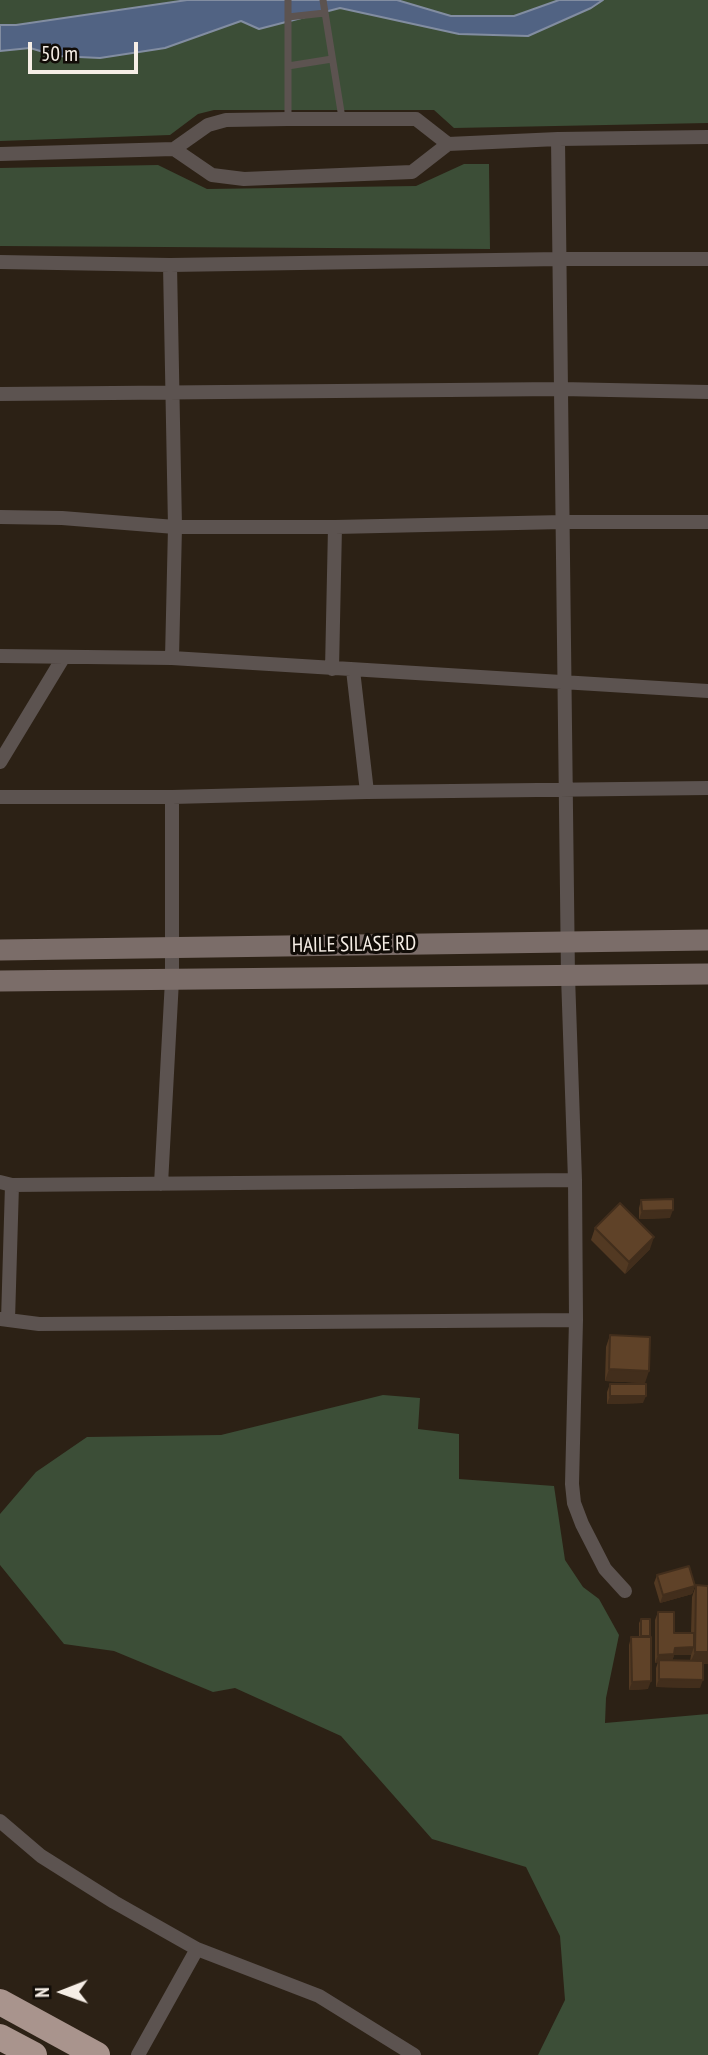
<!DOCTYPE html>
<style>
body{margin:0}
#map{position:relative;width:708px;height:2055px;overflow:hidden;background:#2c2115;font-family:"PT Sans Narrow",sans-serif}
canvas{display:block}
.north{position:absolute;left:28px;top:1957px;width:70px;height:70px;-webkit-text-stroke:5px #110c07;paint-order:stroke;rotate:269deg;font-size:19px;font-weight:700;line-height:28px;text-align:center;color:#f6eee6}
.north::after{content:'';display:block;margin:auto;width:24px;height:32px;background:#f6eee6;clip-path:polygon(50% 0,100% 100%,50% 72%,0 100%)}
.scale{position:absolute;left:28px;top:42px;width:110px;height:32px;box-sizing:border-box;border:4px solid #f6eee6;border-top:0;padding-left:9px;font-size:21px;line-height:24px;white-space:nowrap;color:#f6eee6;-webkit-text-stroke:5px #110c07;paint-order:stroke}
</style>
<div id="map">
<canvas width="708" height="2055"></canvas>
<div class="north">N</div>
<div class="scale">50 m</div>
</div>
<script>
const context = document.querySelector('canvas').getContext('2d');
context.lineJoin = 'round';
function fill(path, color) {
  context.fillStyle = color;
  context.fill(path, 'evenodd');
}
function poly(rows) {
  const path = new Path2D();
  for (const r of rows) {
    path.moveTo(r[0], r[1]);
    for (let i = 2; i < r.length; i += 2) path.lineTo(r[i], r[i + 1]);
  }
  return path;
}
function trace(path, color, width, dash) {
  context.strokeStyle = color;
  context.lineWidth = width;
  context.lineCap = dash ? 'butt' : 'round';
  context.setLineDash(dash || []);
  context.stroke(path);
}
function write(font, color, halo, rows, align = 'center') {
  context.font = font + ' "PT Sans Narrow",sans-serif';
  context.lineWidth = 6;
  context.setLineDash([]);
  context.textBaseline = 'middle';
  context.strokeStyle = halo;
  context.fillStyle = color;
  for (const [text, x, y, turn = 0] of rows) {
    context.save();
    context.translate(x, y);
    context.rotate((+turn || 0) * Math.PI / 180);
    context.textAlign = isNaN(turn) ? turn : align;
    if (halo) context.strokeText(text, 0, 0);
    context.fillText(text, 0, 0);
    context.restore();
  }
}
fill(poly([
 [0,0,708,0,708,123,454,128,434,110,214,110,198,114,170,135,0,141],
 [464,164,489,164,490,249,0,246,0,168,158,165,207,189,416,186],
 [383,1395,420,1398,418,1429,459,1434,459,1479,554,1486,565,1560,583,1587,599,1599,619,1635,606,1698,605,1723,708,1714,708,2055,538,2055,565,2000,560,1936,526,1867,432,1839,341,1736,235,1688,213,1692,114,1651,64,1644,0,1565,0,1514,36,1472,87,1437,221,1435]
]), '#3c4e37');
const water = poly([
 [187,0,397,0,451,16,514,16,559,0,603,0,591,8,528,36,459,34,340,8,259,29,241,21,165,48,100,58,57,56,30,48,0,51,0,25,16,25,187,0]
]);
fill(water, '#516383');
trace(water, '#828da1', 2);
trace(poly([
 [323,0,342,118],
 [288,17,325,13],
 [288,66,332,59],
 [288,119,288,0]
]), '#5c5350', 7);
trace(poly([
 [558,139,568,976,575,1180,576,1320,572,1484,574,1503,582,1524,605,1569,625,1591],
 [174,149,212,175,244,179,412,172,448,144,558,139,708,137],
 [0,154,174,149,208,125,226,120,288,119,416,119,448,144],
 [0,262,170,265,560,259,708,259],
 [170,265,175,527,172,658],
 [0,394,561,389,708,392],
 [0,517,62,518,175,527,335,527,563,522,708,522],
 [0,656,172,658,708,691],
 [332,669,335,527],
 [353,670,367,792],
 [0,762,63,658],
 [0,797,172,797,367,792,708,788],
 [0,1182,12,1185,575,1180],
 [161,1184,172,980,172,797],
 [0,1319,39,1324,576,1320],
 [8,1320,12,1185],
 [0,1821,41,1856,114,1902,197,1949,319,1996,414,2055],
 [138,2055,197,1949]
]), '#5c5350', 14);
trace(poly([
 [0,950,708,940],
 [0,981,708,974]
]), '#7b6d69', 21);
trace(poly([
 [0,2002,97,2055],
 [0,2037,34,2055]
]), '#a9948d', 26);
fill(poly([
 [641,1200,670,1218,639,1219,639,1208],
 [595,1228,650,1249,625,1274,591,1240],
 [610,1335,645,1383,605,1381,606,1347],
 [610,1384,643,1403,607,1404,607,1392],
 [657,1575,695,1586,692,1594,660,1603,654,1583],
 [696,1585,708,1586,708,1664,703,1664,700,1688,656,1687,656,1668,658,1662,655,1663,655,1620,658,1612,674,1633,691,1633,692,1597],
 [674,1655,691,1655,690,1661,672,1661],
 [641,1619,648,1689,629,1690,629,1645,631,1637,639,1637,639,1623]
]), '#523922');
fill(poly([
 [673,1210,670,1218,639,1219,642,1211],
 [654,1237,650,1249,625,1274,629,1262],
 [609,1369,649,1371,645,1383,605,1381],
 [610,1396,646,1396,643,1403,607,1404],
 [695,1586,692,1594,660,1603,663,1595],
 [694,1647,691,1655,674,1655,672,1662,655,1663,658,1655,675,1648],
 [695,1652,708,1652,708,1664,690,1663],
 [659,1679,703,1680,700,1688,656,1687],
 [651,1681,648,1689,629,1690,632,1682]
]), '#422e1c');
const building = poly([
 [673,1199,673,1210,642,1211,641,1200,673,1199],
 [620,1203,654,1237,629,1262,595,1228,620,1203],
 [610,1335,650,1337,649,1371,609,1369,610,1335],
 [610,1384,646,1384,646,1396,610,1396,610,1384],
 [689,1566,695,1586,663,1595,657,1575,689,1566],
 [696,1585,708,1586,708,1652,695,1652,696,1585],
 [658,1612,674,1612,674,1633,694,1633,694,1647,675,1648,674,1654,658,1655,658,1612],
 [641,1619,650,1619,650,1636,641,1636,641,1619],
 [631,1637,651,1637,651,1681,632,1682,631,1637],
 [659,1660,703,1661,703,1680,659,1679,659,1660]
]);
fill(building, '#5f4228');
trace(building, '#422e1c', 2);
write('21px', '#f6eee6', '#110c07', [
 ["HAILE SILASE RD",354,945,-1]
]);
</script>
